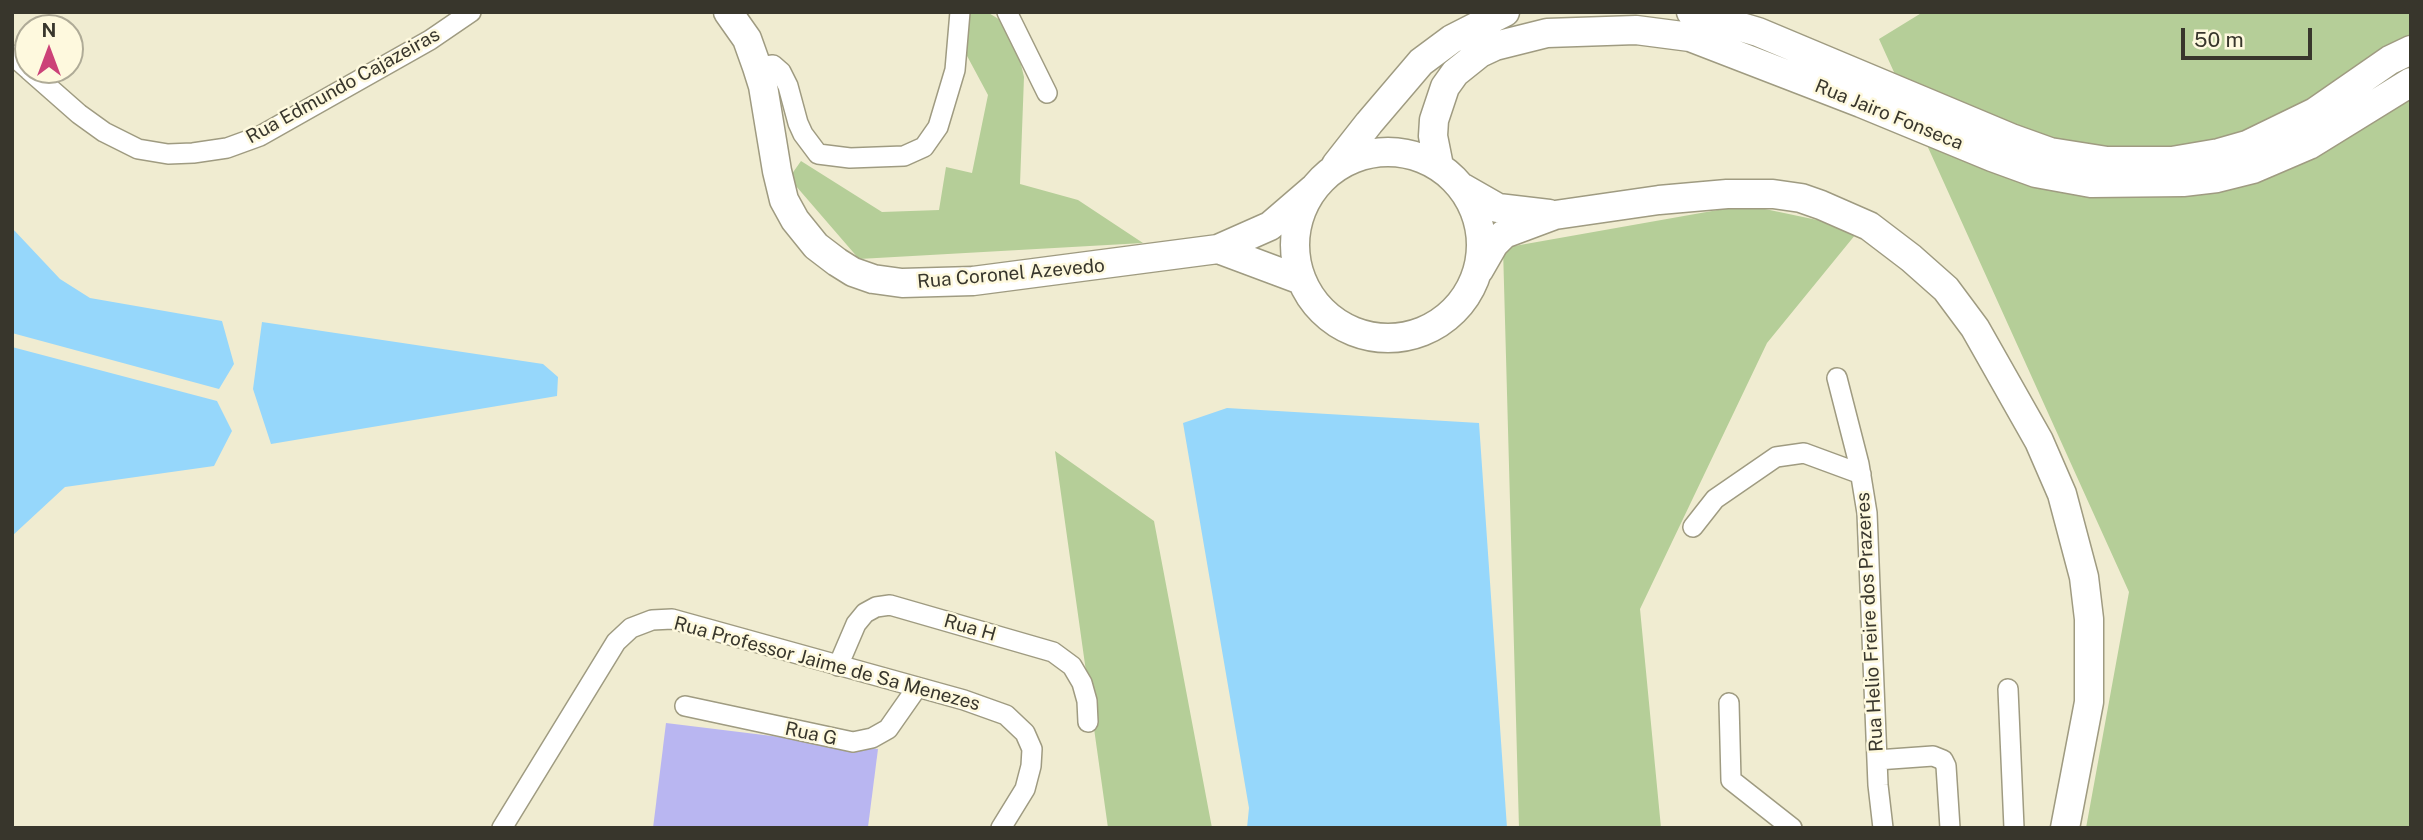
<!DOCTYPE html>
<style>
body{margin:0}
#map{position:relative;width:2423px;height:840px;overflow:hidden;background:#f0ecd1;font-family:"Public Sans",sans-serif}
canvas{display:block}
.frame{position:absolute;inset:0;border:14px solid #38362c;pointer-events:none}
.north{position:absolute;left:14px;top:14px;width:70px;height:70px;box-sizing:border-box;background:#fef9de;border:2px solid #afab97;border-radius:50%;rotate:0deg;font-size:19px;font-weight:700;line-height:28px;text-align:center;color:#38362c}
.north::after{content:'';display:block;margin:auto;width:24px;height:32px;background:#cc4278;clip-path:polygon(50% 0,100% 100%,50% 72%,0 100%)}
.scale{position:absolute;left:2181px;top:28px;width:131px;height:32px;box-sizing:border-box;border:4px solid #38362c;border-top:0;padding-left:9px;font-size:21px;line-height:24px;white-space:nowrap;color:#38362c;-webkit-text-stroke:5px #fef9de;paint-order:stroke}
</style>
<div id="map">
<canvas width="2423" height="840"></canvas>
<div class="frame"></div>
<div class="north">N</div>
<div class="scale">50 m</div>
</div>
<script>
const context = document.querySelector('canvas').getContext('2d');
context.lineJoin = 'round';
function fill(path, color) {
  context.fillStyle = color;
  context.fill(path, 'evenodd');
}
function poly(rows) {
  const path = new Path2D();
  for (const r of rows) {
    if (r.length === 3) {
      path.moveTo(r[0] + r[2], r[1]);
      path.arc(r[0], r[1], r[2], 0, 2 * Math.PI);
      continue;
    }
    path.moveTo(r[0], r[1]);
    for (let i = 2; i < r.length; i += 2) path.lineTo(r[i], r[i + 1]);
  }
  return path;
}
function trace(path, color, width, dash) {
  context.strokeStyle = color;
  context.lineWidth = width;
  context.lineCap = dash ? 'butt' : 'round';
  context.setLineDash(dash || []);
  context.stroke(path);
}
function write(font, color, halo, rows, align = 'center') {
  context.font = font + ' "Public Sans",sans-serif';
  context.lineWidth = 5;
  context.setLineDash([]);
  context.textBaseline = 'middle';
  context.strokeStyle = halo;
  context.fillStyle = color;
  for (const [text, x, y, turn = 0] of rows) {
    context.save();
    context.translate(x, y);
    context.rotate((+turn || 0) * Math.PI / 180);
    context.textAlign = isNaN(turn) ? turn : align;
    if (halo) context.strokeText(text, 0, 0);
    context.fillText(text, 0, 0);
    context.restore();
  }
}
fill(poly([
 [968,12,987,12,1012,27,1024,77,1020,184,1078,200,1143,243,859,259,789,178,801,161,882,212,939,210,946,167,972,173,988,95,966,54],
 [1923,12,2411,12,2411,828,2086,828,2129,592,1879,39],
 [1746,205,1860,229,1767,343,1640,609,1661,828,1519,828,1503,248],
 [1055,451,1154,521,1212,828,1108,828]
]), '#b5ce98');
fill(poly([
 [12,228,60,279,90,298,222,321,234,364,219,389,12,333],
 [262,322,543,364,558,377,557,396,271,444,253,389],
 [12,347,217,401,232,431,214,466,65,487,12,536],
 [1227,408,1479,423,1507,828,1247,828,1249,808,1183,423]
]), '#96d7fb');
fill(poly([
 [666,723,878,749,868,827,653,828]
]), '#b9b6f1');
const minor = poly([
 [1007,12,1047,93],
 [12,55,28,69],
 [757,67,773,65,781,72,788,86,798,123,803,134,818,154,850,158,904,156,924,147,938,127,955,70,960,12],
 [29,70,79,114,104,132,138,149,168,154,193,153,227,148,260,136,430,40,471,12],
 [1837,378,1859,464,1867,513,1878,785,1883,828],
 [1693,527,1715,499,1776,457,1804,453,1861,474],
 [838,666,856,624,865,613,876,607,890,605,1053,652,1072,666,1082,683,1087,701,1088,722],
 [2008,689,2014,828],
 [1729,703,1731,780,1792,828],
 [685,706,853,742,872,738,888,729,916,689],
 [1877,760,1933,756,1943,760,1946,766,1950,828],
 [502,828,616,642,631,628,652,620,672,619,964,700,1006,715,1025,733,1032,749,1031,766,1025,789,1001,828]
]);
const secondary = poly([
 [728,12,747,39,757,67,763,86,777,171,784,200,795,220,816,246,837,262,853,272,873,279,902,283,973,281,1218,249,1270,226,1313,189],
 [1691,12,1758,32,2011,138,2050,152,2107,161,2172,161,2219,153,2247,145,2315,112,2390,60,2411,50],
 [1388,245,93],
 [1336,165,1369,123,1421,62,1452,39,1505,12],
 [1439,166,1433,136,1434,120,1445,87,1455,73,1480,53,1495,46,1547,33,1636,30,1690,37,1861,103,1992,157,2036,173,2091,183,2183,182,2217,178,2253,169,2309,145,2411,82],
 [1463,188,1498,208,1549,214],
 [1218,249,1301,280],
 [1479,270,1494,244,1504,234,1555,215,1659,200,1727,194,1773,194,1801,198,1821,205,1869,226,1911,258,1946,289,1975,328,2039,441,2062,494,2084,577,2089,619,2089,702,2065,828]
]);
trace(minor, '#9f9b81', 22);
trace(secondary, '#9f9b81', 31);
trace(minor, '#fff', 19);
trace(secondary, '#fff', 28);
write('19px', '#38362c', '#fef9de', [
 ["Rua Edmundo Cajazeiras",343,86,-29],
 ["Rua Jairo Fonseca",1889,115,22],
 ["Rua Coronel Azevedo",1011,274,-5],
 ["Rua Helio Freire dos Prazeres",1870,622,-93],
 ["Rua H",970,628,16],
 ["Rua Professor Jaime de Sa Menezes",827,664,15],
 ["Rua G",811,734,12]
]);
</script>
